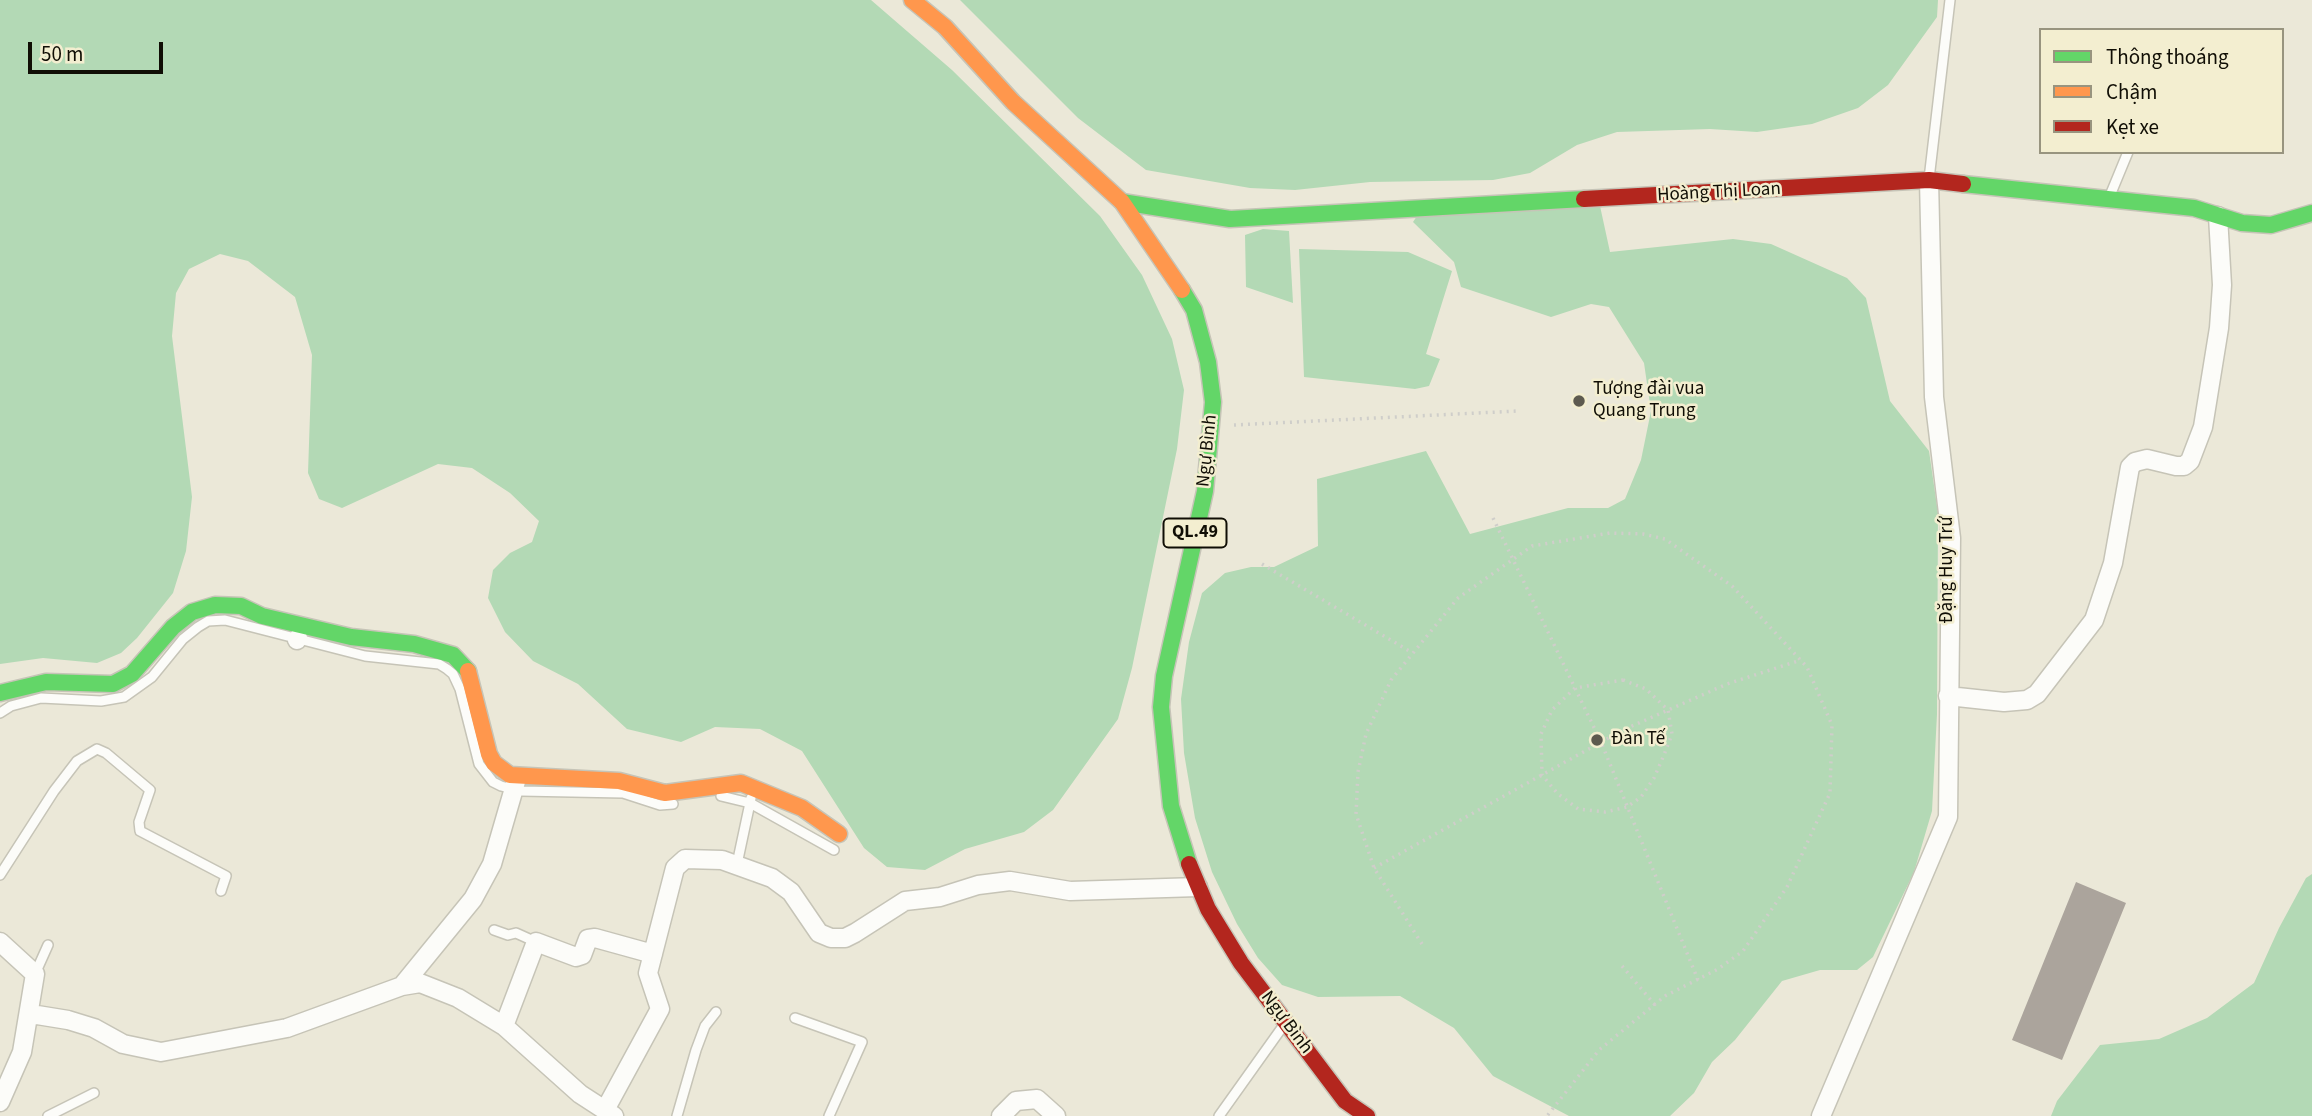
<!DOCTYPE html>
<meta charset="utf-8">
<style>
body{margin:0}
#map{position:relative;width:2312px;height:1116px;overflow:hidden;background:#ebe8d8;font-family:"Source Sans 3",sans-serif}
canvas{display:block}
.legend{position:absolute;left:2039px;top:28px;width:245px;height:126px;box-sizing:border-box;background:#f3eed0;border:2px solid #98947f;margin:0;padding:9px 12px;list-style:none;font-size:21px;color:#100e05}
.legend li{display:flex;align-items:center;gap:14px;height:35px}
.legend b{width:35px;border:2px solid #98947f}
.scale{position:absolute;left:28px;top:42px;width:135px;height:32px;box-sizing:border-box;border:4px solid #100e05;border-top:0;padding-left:9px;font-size:21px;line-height:24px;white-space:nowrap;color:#100e05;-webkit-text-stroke:5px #f3eed0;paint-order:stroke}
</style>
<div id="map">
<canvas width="2312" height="1116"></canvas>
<ul class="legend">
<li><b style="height:9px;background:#63d668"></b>Thông thoáng</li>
<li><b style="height:9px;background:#ff974d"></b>Chậm</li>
<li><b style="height:9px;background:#b3261e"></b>Kẹt xe</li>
</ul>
<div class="scale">50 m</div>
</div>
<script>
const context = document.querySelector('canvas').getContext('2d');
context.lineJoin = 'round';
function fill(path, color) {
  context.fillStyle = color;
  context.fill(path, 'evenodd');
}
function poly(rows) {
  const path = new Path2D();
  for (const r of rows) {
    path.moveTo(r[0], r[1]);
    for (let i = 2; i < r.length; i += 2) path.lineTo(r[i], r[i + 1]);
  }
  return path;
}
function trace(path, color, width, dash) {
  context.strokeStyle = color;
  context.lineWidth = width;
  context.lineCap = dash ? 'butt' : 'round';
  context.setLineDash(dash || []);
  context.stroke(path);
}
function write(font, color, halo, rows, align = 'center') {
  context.font = font + ' "Source Sans 3",sans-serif';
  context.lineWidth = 5;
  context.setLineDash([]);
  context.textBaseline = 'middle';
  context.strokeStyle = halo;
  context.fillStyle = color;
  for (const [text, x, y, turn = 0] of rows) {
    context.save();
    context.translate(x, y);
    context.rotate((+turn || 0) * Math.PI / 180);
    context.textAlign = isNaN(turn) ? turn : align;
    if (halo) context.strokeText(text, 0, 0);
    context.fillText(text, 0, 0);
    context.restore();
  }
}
fill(poly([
 [0,0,871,0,952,70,1100,216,1142,275,1172,339,1184,390,1177,449,1132,668,1118,719,1053,810,1024,832,965,849,925,870,887,867,864,848,802,751,760,729,715,727,681,742,627,729,578,684,533,661,505,632,488,598,493,570,510,553,532,542,539,521,510,493,472,468,438,464,342,508,319,499,308,473,312,355,295,297,248,261,220,254,189,269,176,293,172,336,192,497,186,551,173,593,137,638,121,653,97,663,43,658,0,664],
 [960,0,1938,0,1937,17,1888,85,1858,108,1812,124,1757,132,1710,129,1617,132,1577,145,1530,173,1493,180,1370,182,1295,190,1250,188,1146,170,1078,118],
 [1600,206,1610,252,1733,239,1771,244,1847,278,1866,298,1890,401,1929,451,1938,513,1937,714,1932,811,1914,872,1873,957,1857,970,1820,970,1782,981,1735,1040,1712,1062,1694,1093,1670,1116,1569,1116,1493,1076,1454,1028,1400,996,1318,997,1282,985,1258,958,1237,924,1212,872,1195,818,1184,753,1181,699,1189,642,1202,593,1225,573,1251,567,1274,567,1318,546,1317,479,1426,451,1470,534,1568,508,1608,508,1625,499,1641,460,1651,411,1644,363,1609,307,1591,304,1551,317,1461,287,1454,262,1413,222,1417,216],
 [1263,229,1289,231,1293,303,1246,287,1245,235],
 [1299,249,1408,252,1452,271,1426,354,1440,359,1429,386,1415,389,1304,377],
 [2312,874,2312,1116,2051,1116,2057,1101,2100,1045,2159,1039,2207,1018,2254,983,2279,928,2306,878]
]), '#b3d9b5');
fill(poly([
 [2076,882,2126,903,2062,1060,2012,1040]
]), '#aba49c');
const lane = poly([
 [1929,179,1950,0],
 [2109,198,2128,152],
 [0,713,11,706,41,698,101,701,124,697,152,677,183,639,198,627,208,621,225,620,365,656,439,664,447,669,453,674,460,689,479,764,493,782,501,786,521,791,623,793,660,805,673,804],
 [721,796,750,803,737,864],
 [751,798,750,803,834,850],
 [0,875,54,791,77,761,97,749,106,753,150,790,139,822,140,831,226,876,221,891],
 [494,930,508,935,516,933,536,942],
 [35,974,48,945],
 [795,1018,862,1042,829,1116],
 [48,1116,94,1093],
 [677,1116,696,1050,705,1026,716,1012],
 [1219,1116,1281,1029]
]);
const street = poly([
 [297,640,298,638],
 [1948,696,2004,702,2027,700,2037,694,2094,620,2113,563,2130,467,2135,462,2147,459,2176,466,2184,466,2190,461,2203,427,2219,328,2222,285,2218,216],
 [0,942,35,974,22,1052,0,1102],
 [402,986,473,899,492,864,517,778],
 [31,1014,68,1020,94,1028,123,1044,161,1052,287,1028,402,986,420,983,458,998,504,1026,580,1094,614,1116],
 [504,1026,536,942,576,957,582,955,588,939,595,938,653,954],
 [605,1110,660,1009,648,973,675,868,685,859,722,860,772,878,791,892,819,933,831,938,845,938,855,933,905,901,940,897,978,885,1010,881,1070,891,1198,887],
 [1001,1116,1016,1101,1037,1099,1056,1116],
 [1821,1116,1948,817,1951,538,1934,397,1929,180]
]);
const fast = poly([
 [1963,184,2194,208,2242,223,2271,225,2312,213],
 [1122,202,1230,219,1584,199],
 [1182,290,1194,310,1208,362,1213,402,1205,491,1164,676,1161,707,1171,806,1189,864],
 [0,693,46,682,113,684,132,674,173,627,192,612,215,605,241,606,262,616,351,637,414,644,453,655,468,671]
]);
const slow = poly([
 [912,0,945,27,1013,102,1122,202,1182,290],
 [468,671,489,754,494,763,510,775,619,781,665,793,741,783,802,808,839,834]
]);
const jam = poly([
 [1584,199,1929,180,1963,184],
 [1189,864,1208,909,1241,963,1345,1101,1367,1116]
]);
trace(lane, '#c6c4b7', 12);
trace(street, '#c6c4b7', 21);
trace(fast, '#c6c4b7', 19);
trace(slow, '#c6c4b7', 19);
trace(jam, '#c6c4b7', 19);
trace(poly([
 [1234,425,1518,411],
 [1493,518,1601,742,1698,980],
 [1262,564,1411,652],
 [1623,680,1646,689,1668,710,1672,734,1664,755,1654,778,1641,797,1627,807,1605,812,1578,809,1557,793,1542,775,1541,734,1552,710,1575,688,1623,680],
 [1374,868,1623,730,1727,684,1801,660],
 [1422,944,1374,868,1356,814,1358,772,1366,734,1391,680,1458,598,1532,546,1610,533,1643,534,1665,539,1732,586,1807,667,1832,725,1830,793,1787,887,1743,951,1718,969,1665,996,1599,1050,1547,1116],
 [1622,966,1655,1005]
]), '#cfceca', 3.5, [2, 5]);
trace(lane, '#fcfcf9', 9);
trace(street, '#fcfcf9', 18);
trace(fast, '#63d668', 16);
trace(slow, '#ff974d', 16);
trace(jam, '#b3261e', 16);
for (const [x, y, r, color] of [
 [1579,401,7,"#5d5a4f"],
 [1597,740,7,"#5d5a4f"]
]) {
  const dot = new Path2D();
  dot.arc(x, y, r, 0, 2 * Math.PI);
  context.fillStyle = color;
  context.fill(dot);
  trace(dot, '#f3eed0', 2.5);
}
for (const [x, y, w] of [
 [1195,533,63]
]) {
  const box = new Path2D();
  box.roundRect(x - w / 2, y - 14.5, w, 29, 5);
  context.fillStyle = '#f3eed0';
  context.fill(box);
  trace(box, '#100e05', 2);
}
write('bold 18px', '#100e05', null, [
 ["QL.49",1195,533]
]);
write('19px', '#100e05', '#f3eed0', [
 ["Hoàng Thị Loan",1719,193,-3],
 ["Ngự Bình",1208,451,-84],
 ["Đặng Huy Trứ",1948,570,-90],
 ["Ngự Bình",1286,1023,53]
]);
write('19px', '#100e05', '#f3eed0', [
 ["Tượng đài vua",1593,390],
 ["Quang Trung",1593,412],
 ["Đàn Tế",1611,740]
], 'left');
</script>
